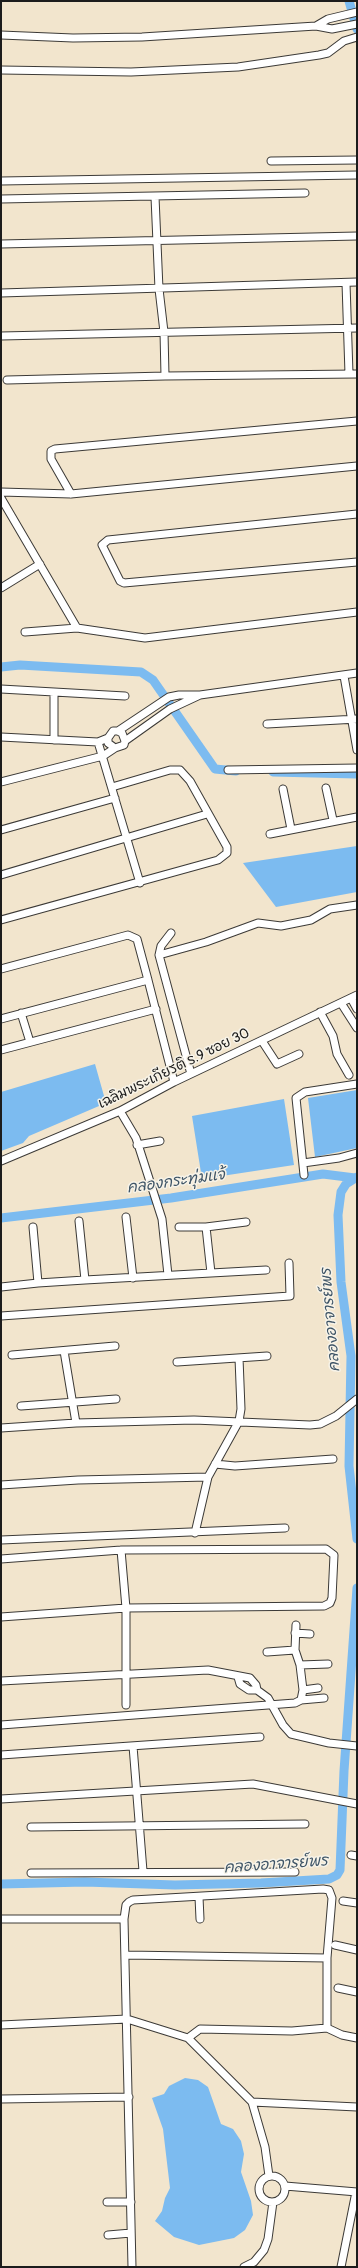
<!DOCTYPE html>
<meta charset="utf-8">
<style>
body{margin:0}
#map{position:relative;width:358px;height:2268px;overflow:hidden;background:#f2e5cd;font-family:Pangolin,sans-serif}
canvas{display:block}
.frame{position:absolute;inset:0;border:2px solid #1c1c1c;pointer-events:none}
</style>
<div id="map">
<canvas width="358" height="2268"></canvas>
<div class="frame"></div>
</div>
<script>
const context = document.querySelector('canvas').getContext('2d');
context.lineJoin = 'round';
function fill(path, color) {
  context.fillStyle = color;
  context.fill(path, 'evenodd');
}
function poly(rows) {
  const path = new Path2D();
  for (const r of rows) {
    if (r.length === 3) {
      path.moveTo(r[0] + r[2], r[1]);
      path.arc(r[0], r[1], r[2], 0, 2 * Math.PI);
      continue;
    }
    path.moveTo(r[0], r[1]);
    for (let i = 2; i < r.length; i += 2) path.lineTo(r[i], r[i + 1]);
  }
  return path;
}
function trace(path, color, width, dash) {
  context.strokeStyle = color;
  context.lineWidth = width;
  context.lineCap = dash ? 'butt' : 'round';
  context.setLineDash(dash || []);
  context.stroke(path);
}
function write(font, color, halo, rows, align = 'center') {
  context.font = font + ' Pangolin,"Playpen Sans Thai",sans-serif';
  context.lineWidth = 3;
  context.setLineDash([]);
  context.textBaseline = 'middle';
  context.strokeStyle = halo;
  context.fillStyle = color;
  for (const [text, x, y, turn = 0] of rows) {
    context.save();
    context.translate(x, y);
    context.rotate((+turn || 0) * Math.PI / 180);
    context.textAlign = isNaN(turn) ? turn : align;
    if (halo) context.strokeText(text, 0, 0);
    context.fillText(text, 0, 0);
    context.restore();
  }
}
fill(poly([
 [357,846,357,892,276,907,243,863],
 [95,1064,106,1103,29,1136,23,1143,1,1151,1,1092],
 [357,1090,357,1148,315,1157,308,1098],
 [284,1099,294,1165,202,1179,192,1116],
 [185,2078,198,2080,208,2087,221,2124,233,2129,241,2141,244,2154,241,2172,251,2201,253,2215,245,2230,234,2238,199,2245,174,2237,155,2221,162,2211,165,2198,170,2188,163,2129,152,2098,164,2094,169,2086]
]), '#7cbbf0');
trace(poly([
 [349,1,357,29],
 [1,667,20,665,141,672,153,680,215,769,236,771],
 [273,772,357,774],
 [357,1177,346,1184,341,1192,338,1215,341,1282,351,1356,349,1466,357,1539],
 [1,1218,171,1198,323,1174,355,1178],
 [1,1884,85,1882,175,1885,261,1883,329,1879,337,1875,340,1870,344,1771,357,1588]
]), '#7cbbf0', 9);
const minor = poly([
 [316,26,328,19,357,12],
 [1,35,73,38,142,37,316,26,332,29,357,24],
 [1,70,131,72,238,67,319,55,328,53,344,41,357,37],
 [271,161,357,160],
 [1,181,357,175],
 [155,197,159,289,164,332,165,376,357,374],
 [1,199,305,193],
 [1,244,357,236],
 [346,283,349,374],
 [1,293,357,282],
 [1,336,357,328],
 [7,380,165,376],
 [1,492,71,494,357,466],
 [71,494,51,459,51,451,55,449,357,421],
 [1,498,77,628,145,638,357,612],
 [357,514,108,540,102,545,120,581,124,583,357,562],
 [1,588,40,564],
 [25,632,77,628],
 [344,676,357,750],
 [1,689,125,696],
 [54,692,54,740],
 [200,695,357,673],
 [267,724,357,719],
 [118,731,169,697,179,695,200,695,170,709,125,741],
 [1,737,98,742,140,883],
 [98,742,108,738,113,731,118,731,122,733,125,741,124,745,115,748,108,743,108,738],
 [228,770,357,768],
 [1,782,103,756,115,748],
 [326,788,333,820],
 [283,789,291,829],
 [1,830,115,798],
 [270,834,357,817],
 [1,875,207,814],
 [1,920,218,860,227,853,227,847,190,781,180,770,170,770,112,787],
 [171,933,161,946,159,955,191,1074],
 [159,955,206,942,258,923,281,926,311,920,330,909,357,905],
 [1,969,128,935,137,939,148,980,1,1019],
 [148,980,174,1082],
 [351,998,357,1009],
 [341,1003,357,1028],
 [320,1012,333,1036,337,1054,349,1075],
 [21,1013,30,1042],
 [262,1041,277,1064,299,1054],
 [1,1050,156,1009],
 [120,1111,136,1138,162,1219,168,1275],
 [137,1145,160,1141],
 [1,1161,120,1111,174,1082,357,995],
 [303,1163,339,1158,357,1153],
 [304,1175,296,1098,305,1092,357,1084],
 [126,1217,133,1278],
 [206,1227,246,1222],
 [211,1273,266,1270],
 [85,1280,211,1273,206,1227,179,1227],
 [38,1283,85,1280,79,1221],
 [1,1287,38,1283,33,1227],
 [1,1316,290,1296,289,1263],
 [12,1355,115,1346],
 [177,1362,267,1356],
 [21,1406,116,1399],
 [76,1423,194,1420,310,1425,320,1424,336,1416,357,1399],
 [1,1428,76,1423,64,1351],
 [215,1464,235,1466,333,1459],
 [1,1485,78,1480,208,1477],
 [195,1533,208,1477,239,1421,241,1409,239,1358],
 [1,1540,285,1528],
 [121,1550,126,1608,126,1705],
 [1,1559,121,1550,326,1549,334,1555,332,1598,330,1603,324,1606,126,1608,1,1617],
 [295,1633,310,1634],
 [267,1652,295,1650],
 [300,1665,328,1664],
 [238,1677,240,1684,249,1690,257,1690,268,1698,283,1725,291,1734,329,1743,357,1746],
 [1,1681,208,1670,250,1678,256,1685,257,1690],
 [303,1690,318,1688],
 [301,1700,324,1698],
 [1,1725,295,1703,301,1700,303,1690,300,1665,295,1650,296,1625],
 [133,1746,143,1871],
 [1,1755,260,1737],
 [1,1799,253,1784,357,1804],
 [31,1827,305,1824],
 [351,1855,357,1856],
 [31,1873,295,1872],
 [199,1897,200,1919],
 [343,1901,357,1903],
 [1,1919,124,1919],
 [335,1945,357,1950],
 [125,1955,327,1958],
 [338,1988,357,1992],
 [1,2025,127,2019,188,2038,252,2102,265,2147,269,2176],
 [188,2038,200,2029,292,2031,327,2028,342,2035,357,2038],
 [1,2099,129,2097],
 [252,2102,357,2107],
 [272,2189,13],
 [285,2186,357,2192],
 [107,2202,131,2202],
 [108,2235,131,2233],
 [132,2267,124,1919,126,1905,129,1902,133,1900,323,1889,329,1890,332,1898,327,1958,327,2028],
 [244,2267,254,2262,264,2250,268,2239,273,2202],
 [341,2267,356,2192]
]);
trace(minor, '#3c3a37', 9);
trace(minor, '#fff', 7);
write('14px', '#1c1c1c', '#f7f3e8', [
 ["เฉลิมพระเกียรติ ร.9 ซอย 30",174,1069,-26]
]);
write('italic 15px', '#3e5466', '#f7f3e8', [
 ["คลองกระทุ่มแจ้",176,1182,-8],
 ["คลองอาจารย์พร",331,1320,-95],
 ["คลองอาจารย์พร",276,1865,-4]
]);
</script>
